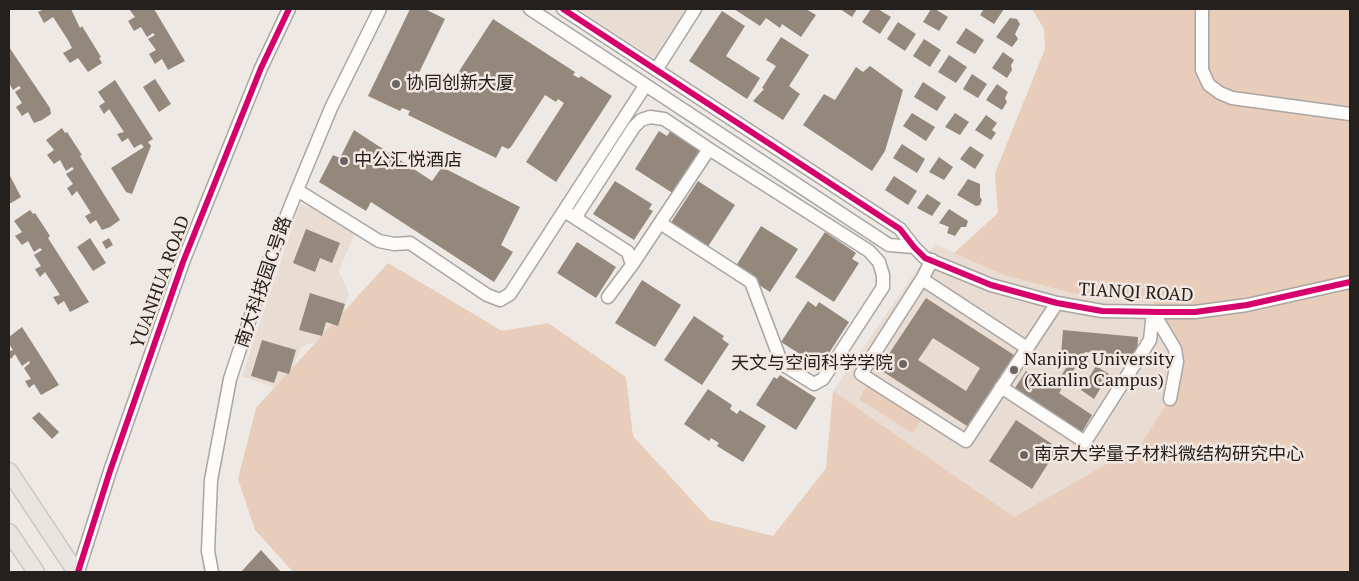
<!DOCTYPE html>
<meta charset="utf-8">
<style>
body{margin:0}
#map{position:relative;width:1359px;height:581px;overflow:hidden;background:#efe9e5;font-family:"PT Serif",serif}
canvas{display:block}
.frame{position:absolute;inset:0;border:10px solid #24201e;pointer-events:none}
</style>
<div id="map">
<canvas width="1359" height="581"></canvas>
<div class="frame"></div>
</div>
<script>
const context = document.querySelector('canvas').getContext('2d');
context.lineJoin = 'round';
function fill(path, color) {
  context.fillStyle = color;
  context.fill(path, 'evenodd');
}
function poly(rows) {
  const path = new Path2D();
  for (const r of rows) {
    path.moveTo(r[0], r[1]);
    for (let i = 2; i < r.length; i += 2) path.lineTo(r[i], r[i + 1]);
  }
  return path;
}
function trace(path, color, width, dash) {
  context.strokeStyle = color;
  context.lineWidth = width;
  context.lineCap = dash ? 'butt' : 'round';
  context.setLineDash(dash || []);
  context.stroke(path);
}
function write(font, color, halo, rows, align = 'center') {
  context.font = font + ' "PT Serif","Noto Sans SC",serif';
  context.lineWidth = 5;
  context.setLineDash([]);
  context.textBaseline = 'middle';
  context.strokeStyle = halo;
  context.fillStyle = color;
  for (const [text, x, y, turn = 0] of rows) {
    context.save();
    context.translate(x, y);
    context.rotate((+turn || 0) * Math.PI / 180);
    context.textAlign = isNaN(turn) ? turn : align;
    if (halo) context.strokeText(text, 0, 0);
    context.fillText(text, 0, 0);
    context.restore();
  }
}
fill(poly([
 [578,9,690,9,657,60],
 [300,205,316,207,355,233,339,271,349,294,339,326,322,339,301,347,284,391,242,376],
 [935,244,1004,274,1234,288,1162,320,1183,349,1174,402,1197,417,1141,444,1014,517,833,391]
]), '#e8dcd3');
fill(poly([
 [1032,9,1350,9,1350,572,293,572,255,530,238,479,256,408,388,263,502,331,548,323,626,377,633,436,710,520,773,536,826,468,833,391,1014,517,1141,444,1170,399,1174,402,1183,349,1161,320,1153,301,1092,298,1007,276,954,253,998,213,995,173,1045,49,1044,29],
 [868,384,922,418,912,433,859,399]
]), '#e7cdba');
fill(poly([
 [44,9,71,9,80,28,82,26,101,57,99,58,102,63,88,72,78,58,70,63,63,53,72,48,68,40,53,17,44,23,38,12],
 [129,9,154,9,185,61,168,70,162,59,155,64,149,54,156,50,148,39,155,35,153,33,147,37,141,27,134,31,128,21,135,17],
 [410,9,425,9,445,19,414,83,422,86,424,83,445,93,493,19,575,72,573,75,579,78,581,76,612,96,556,182,526,162,564,103,558,99,556,102,545,95,511,147,508,149,502,146,496,158,408,115,410,111,402,108,400,111,368,96],
 [734,9,806,9,816,15,801,37,782,24,780,28,766,18,760,26],
 [840,9,857,9,852,17],
 [871,9,878,9,891,17,880,34,862,22],
 [931,9,935,9,948,17,939,31,923,22],
 [984,9,1004,9,994,24,980,15],
 [722,11,745,26,726,56,760,78,747,99,689,61],
 [1010,18,1017,19,1020,24,1015,34,1018,39,1012,47,996,37],
 [898,22,916,34,905,51,887,39],
 [966,28,984,40,975,54,956,43],
 [781,37,809,55,789,86,800,94,783,120,753,101,764,89,762,88,776,66,766,60],
 [924,39,941,50,930,67,913,56],
 [9,47,50,108,51,114,42,120,34,123,28,112,22,116,16,107,22,103,15,92,21,88,19,86,13,90,9,83],
 [1003,52,1014,60,1011,65,1012,70,1007,78,992,68],
 [949,55,967,67,956,83,938,72],
 [870,66,903,90,885,151,872,171,803,125,824,94,835,100,856,67,863,72],
 [972,74,987,84,978,98,963,89],
 [155,79,171,104,159,112,143,87],
 [115,80,153,139,148,142,151,146,132,194,126,192,111,168,144,147,141,144,134,148,128,138,122,142,117,134,124,132,109,109,104,114,99,106,105,102,98,92],
 [923,82,946,97,937,111,914,97],
 [997,84,1008,92,1005,98,1007,102,1002,110,986,100],
 [912,113,935,127,926,141,903,126],
 [955,113,969,122,960,135,945,127],
 [986,115,997,123,992,130,996,133,991,140,975,130],
 [62,128,65,133,67,132,82,155,80,156,120,220,110,227,102,230,96,220,90,224,85,216,91,213,77,191,72,196,67,188,73,184,66,174,74,169,72,167,66,171,60,160,54,164,47,155,54,150,46,140],
 [354,130,432,181,442,167,520,207,501,245,513,252,494,282,371,202,366,211,319,182,333,155,340,158],
 [671,130,702,150,674,194,635,169,659,131,667,136],
 [902,144,925,159,917,173,893,158],
 [970,146,984,155,975,169,960,159],
 [939,157,953,167,944,180,929,172],
 [9,174,21,197,11,203,9,203],
 [894,176,917,191,908,205,885,190],
 [968,179,980,184,980,197,982,200,980,205,976,206,957,195],
 [615,181,652,204,649,209,653,211,634,240,593,214],
 [698,181,735,205,707,248,670,224],
 [927,194,941,203,932,216,917,208],
 [949,209,968,221,966,227,961,227,955,236,947,233,949,227,939,223],
 [30,210,33,214,35,213,50,236,48,238,89,302,78,308,70,312,64,301,58,305,53,297,60,295,45,272,40,277,35,269,41,266,34,255,42,250,40,248,34,252,28,241,22,245,15,236,22,232,14,221],
 [761,226,798,249,770,292,734,269],
 [306,229,340,243,332,263,320,258,315,272,293,263],
 [825,232,856,253,852,259,859,263,834,302,795,277],
 [90,238,106,263,93,271,77,247],
 [109,238,113,245,106,249,102,242],
 [577,242,616,267,596,298,557,273],
 [642,280,681,305,655,347,615,323],
 [310,293,345,304,338,326,326,322,322,336,299,330],
 [926,298,1014,355,967,426,879,369],
 [933,338,980,368,966,391,918,360],
 [808,301,816,307,819,302,849,322,820,367,781,342],
 [694,316,724,336,722,339,729,344,702,385,664,360],
 [22,327,59,385,41,395,34,384,29,388,25,381,31,379,24,368,30,363,29,361,22,366,15,354,11,359,9,356,9,349,10,351,13,350,9,344,9,337],
 [1063,330,1138,337,1137,357,1085,352,1059,393,1092,415,1082,432,1015,388,1026,371,1053,388,1074,356,1061,355],
 [262,340,296,350,289,374,278,371,274,383,251,376],
 [1096,366,1109,374,1094,399,1081,390],
 [780,375,816,398,796,430,756,405,774,377,777,379],
 [708,389,732,405,730,409,737,414,740,410,766,426,743,462,717,446,719,443,711,438,709,441,684,424],
 [39,412,59,432,52,439,32,418],
 [1016,420,1058,448,1032,489,989,461],
 [261,550,281,572,241,572]
]), '#94877b');
const minor = poly([
 [530,9,889,245,914,247],
 [563,9,900,229,914,247,925,258,991,285,1057,303,1102,311,1159,312,1195,312,1247,305,1350,282],
 [1202,9,1202,70,1209,85,1220,93,1232,98,1350,114],
 [656,70,695,9],
 [297,190,379,241,394,244,410,243,487,295,500,300,510,294,645,86],
 [569,214,628,252,632,265,608,297],
 [575,218,634,127,641,120,650,117,664,119,709,149,632,265],
 [660,223,751,282,782,364,814,384,823,379,883,287,883,275,879,262,869,251,709,149],
 [932,260,922,279,861,374,966,441,1057,303],
 [922,279,1027,348],
 [1153,312,1175,349,1177,362,1170,399],
 [1001,387,1085,442,1150,340,1153,312],
 [78,572,110,471,183,262,261,68,289,9],
 [212,572,208,551,211,480,230,379,271,255,297,190,331,108,380,9]
]);
const major = poly([
 [9,471,76,572],
 [9,532,36,572]
]);
trace(minor, '#aaa5a2', 15);
trace(major, '#c9c6c4', 19);
trace(minor, '#fdfcfb', 12);
trace(major, '#e8e4e0', 16);
trace(poly([
 [563,9,900,229,914,247,925,258,991,285,1057,303,1102,311,1159,312,1195,312,1247,305,1350,282],
 [78,572,110,471,183,262,261,68,289,9]
]), '#d6006c', 6);
for (const [x, y, r, color] of [
 [396,84,5,"#6b6664"],
 [344,161,5,"#6b6664"],
 [903,364,5,"#6b6664"],
 [1014,370,5,"#6b6664"],
 [1024,455,5,"#6b6664"]
]) {
  const dot = new Path2D();
  dot.arc(x, y, r, 0, 2 * Math.PI);
  context.fillStyle = color;
  context.fill(dot);
  trace(dot, '#f3e8e1', 2);
}
write('18px', '#24201e', '#f3e8e1', [
 ["协同创新大厦",406,84],
 ["中公汇悦酒店",354,161],
 ["Nanjing University",1024,360],
 ["(Xianlin Campus)",1024,381],
 ["天文与空间科学学院",893,364,"right"],
 ["南京大学量子材料微结构研究中心",1034,455]
], 'left');
write('18px', '#24201e', '#f3e8e1', [
 ["YUANHUA ROAD",161,282,-70],
 ["南大科技园C号路",264,282,-71],
 ["TIANQI ROAD",1136,293,3]
]);
</script>
